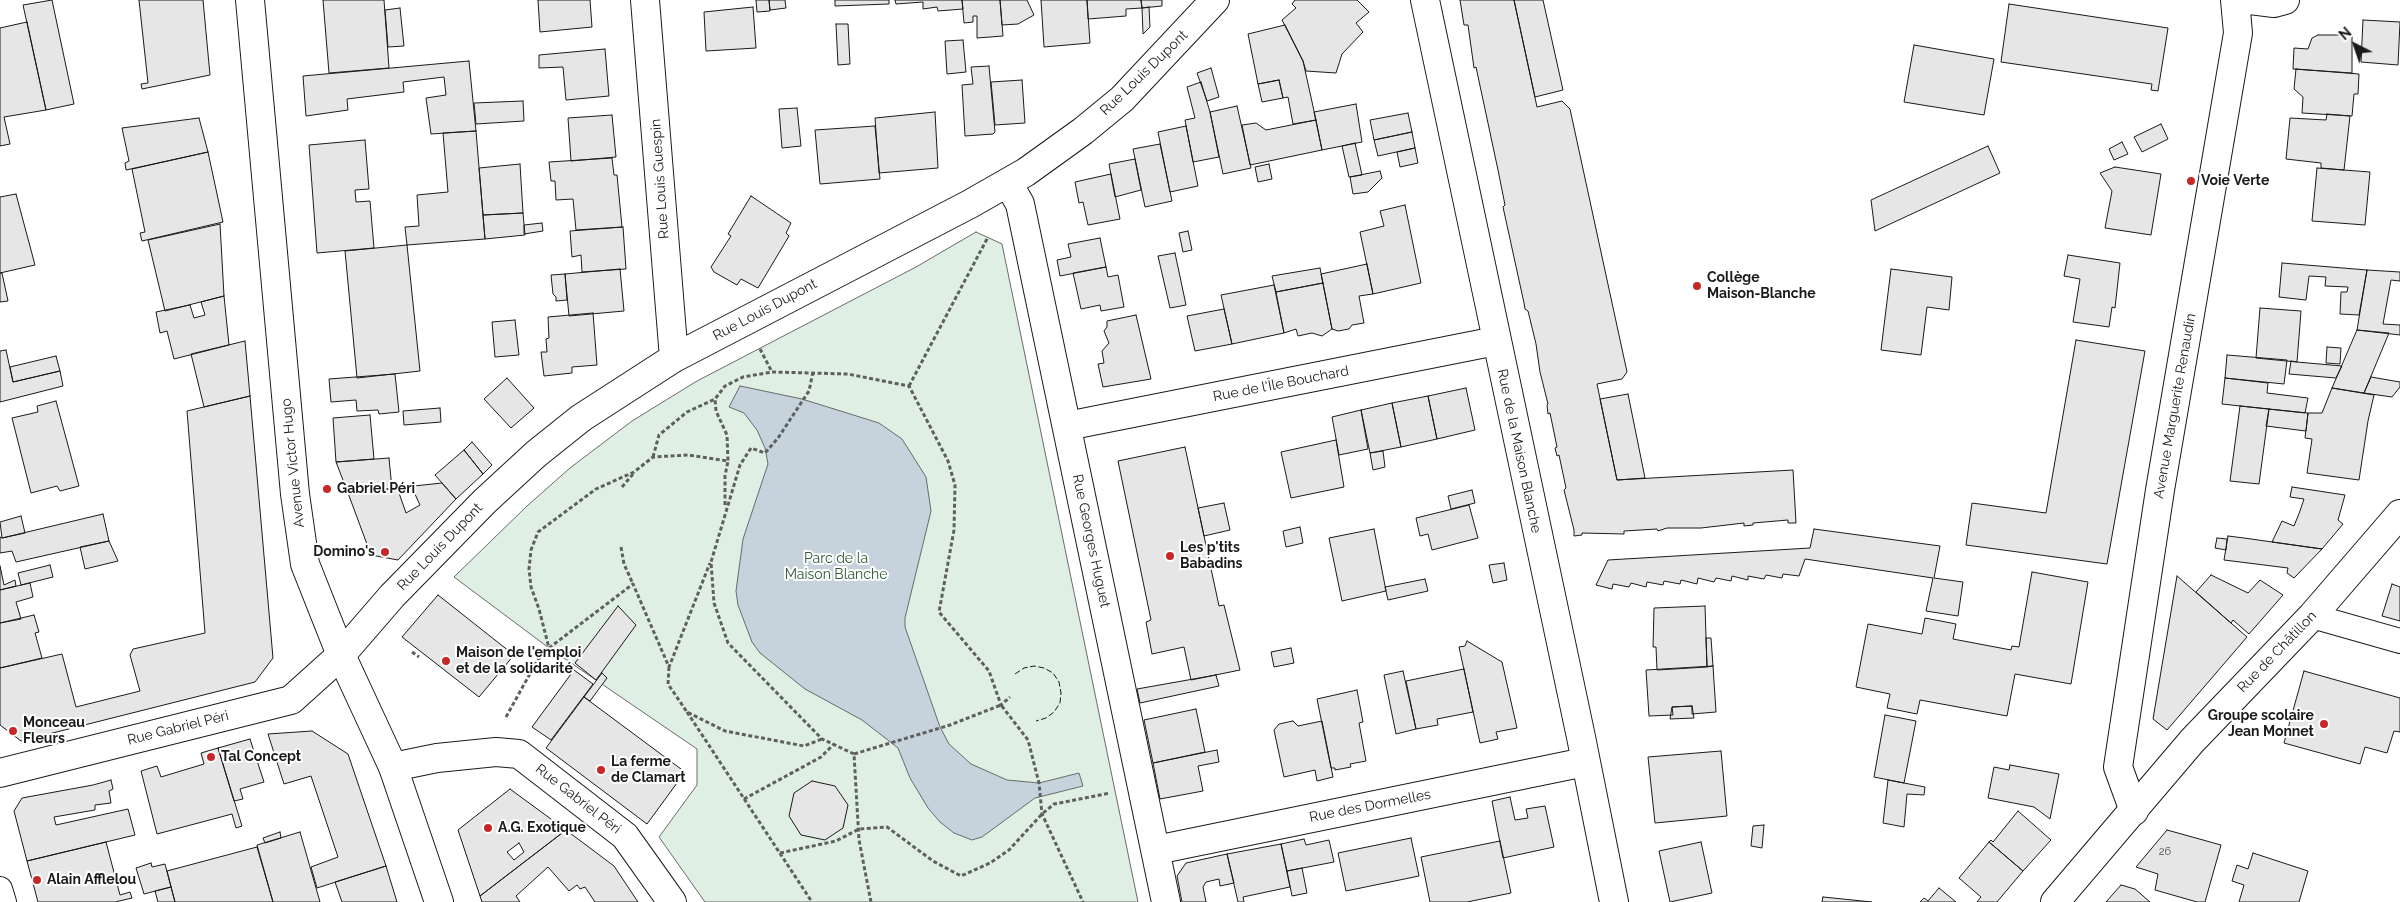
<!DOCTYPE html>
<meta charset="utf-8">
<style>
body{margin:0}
#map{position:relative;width:2400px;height:902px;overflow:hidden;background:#fff;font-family:Raleway,sans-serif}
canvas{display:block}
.north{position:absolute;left:2330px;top:20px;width:50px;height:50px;-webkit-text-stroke:4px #fff;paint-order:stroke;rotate:319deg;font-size:14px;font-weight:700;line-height:20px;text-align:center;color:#1a1a1a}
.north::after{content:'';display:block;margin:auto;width:18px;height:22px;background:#1a1a1a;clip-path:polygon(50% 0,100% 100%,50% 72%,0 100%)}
</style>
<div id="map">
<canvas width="2400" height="902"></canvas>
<div class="north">N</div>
</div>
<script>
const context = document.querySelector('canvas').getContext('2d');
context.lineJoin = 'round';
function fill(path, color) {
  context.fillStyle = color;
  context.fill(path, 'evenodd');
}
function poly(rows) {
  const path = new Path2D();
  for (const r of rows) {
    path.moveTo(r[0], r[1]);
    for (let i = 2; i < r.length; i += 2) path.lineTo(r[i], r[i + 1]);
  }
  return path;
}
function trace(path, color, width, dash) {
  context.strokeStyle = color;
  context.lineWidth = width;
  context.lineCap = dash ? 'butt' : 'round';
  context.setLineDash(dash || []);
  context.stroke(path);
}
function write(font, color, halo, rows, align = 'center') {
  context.font = font + ' Raleway,sans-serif';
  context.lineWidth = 4;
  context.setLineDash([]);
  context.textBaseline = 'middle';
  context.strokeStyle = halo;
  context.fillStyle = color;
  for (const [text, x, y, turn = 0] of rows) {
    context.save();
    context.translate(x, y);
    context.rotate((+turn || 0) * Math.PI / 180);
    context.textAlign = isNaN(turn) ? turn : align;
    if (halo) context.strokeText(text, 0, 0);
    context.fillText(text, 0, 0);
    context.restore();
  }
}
const green = poly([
 [976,232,1002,244,1138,902,705,902,659,837,697,785,697,749,549,648,454,577,527,506,570,468,632,421,697,381,916,267,976,232]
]);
fill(green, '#e0efe3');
trace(green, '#6a6a6a', 1);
const water = poly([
 [740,386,802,399,879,423,902,439,926,477,931,511,905,618,905,627,940,727,949,744,971,764,1007,780,1039,783,1079,773,1083,786,1035,798,982,837,972,840,954,833,940,822,928,808,910,778,898,748,862,720,805,689,760,653,752,642,738,605,736,591,743,539,768,464,765,448,757,430,744,413,729,407,740,386]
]);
fill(water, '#c6d2dc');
trace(water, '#6a6a6a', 1);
const building = poly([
 [52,0,74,104,46,110,23,5,52,0],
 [139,0,203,0,210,75,142,89,141,84,148,83,139,0],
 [323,0,384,0,389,68,329,73,323,0],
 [538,0,590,0,592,27,540,32,538,0],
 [756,0,769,0,770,11,757,12,756,0],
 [769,0,785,0,786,8,770,10,769,0],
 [835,0,889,0,889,4,835,6,835,0],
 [895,0,962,0,963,9,938,11,937,7,923,9,923,2,896,4,895,0],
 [962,0,1000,0,1003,36,977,38,977,16,973,16,973,22,964,23,962,0],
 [1000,0,1027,0,1034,15,1018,24,1002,25,1000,0],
 [1041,0,1087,0,1090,43,1044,47,1041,0],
 [1087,0,1141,0,1142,8,1126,9,1126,16,1088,19,1087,0],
 [1141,0,1162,0,1162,6,1142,8,1141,0],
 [1295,0,1357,0,1369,12,1356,23,1363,32,1342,54,1336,73,1306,71,1303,61,1282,20,1296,8,1292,4,1295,0],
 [1460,0,1514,0,1537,107,1562,101,1570,109,1627,372,1622,379,1597,384,1617,480,1793,470,1796,523,1788,523,1788,520,1753,523,1753,525,1744,526,1744,523,1701,528,1667,528,1658,531,1657,529,1624,531,1624,534,1582,533,1582,535,1574,536,1574,530,1564,490,1566,488,1559,455,1557,456,1555,448,1557,447,1550,413,1548,414,1547,405,1548,404,1540,372,1536,344,1528,311,1525,309,1524,303,1503,207,1505,205,1498,170,1476,67,1474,68,1468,25,1464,25,1460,0],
 [1514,0,1543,0,1563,90,1535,97,1514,0],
 [2009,4,2168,28,2158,91,2151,90,2152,84,2001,62,2009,4],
 [753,7,756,48,706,51,704,12,753,7],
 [1149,7,1150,27,1143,34,1142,8,1149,7],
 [400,8,404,46,388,47,385,10,400,8],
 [2363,20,2400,22,2398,65,2361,62,2363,20],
 [27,22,46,110,4,117,10,144,0,146,0,28,27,22],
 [836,24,848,24,850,64,838,65,836,24],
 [1285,25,1303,61,1316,120,1293,124,1288,97,1283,98,1279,80,1258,84,1248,34,1285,25],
 [2318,35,2352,35,2352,73,2293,69,2294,48,2308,49,2312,38,2318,35],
 [963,40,966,72,947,74,945,41,963,40],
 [1914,45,1994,59,1984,115,1904,102,1914,45],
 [605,49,609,96,566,100,563,67,539,68,539,55,605,49],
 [469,61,476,131,431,134,426,98,446,95,444,77,403,82,404,92,347,99,348,110,306,116,303,76,469,61],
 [989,66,995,132,993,134,965,136,962,85,973,84,971,67,989,66],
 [1211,68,1219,97,1207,101,1197,73,1211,68],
 [2296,69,2359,74,2358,94,2354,94,2352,116,2302,113,2303,97,2294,89,2296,69],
 [1022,80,1025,123,995,125,991,82,1022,80],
 [1279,80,1283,98,1262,102,1258,84,1279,80],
 [1201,82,1210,112,1219,157,1193,162,1185,120,1195,118,1187,87,1201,82],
 [523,101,524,121,476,124,474,103,523,101],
 [1356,104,1362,142,1322,150,1314,112,1356,104],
 [1237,106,1251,168,1223,174,1210,112,1237,106],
 [797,108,801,146,782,148,779,109,797,108],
 [935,112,938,168,879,173,875,118,935,112],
 [1408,113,1412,132,1374,140,1370,120,1408,113],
 [2327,114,2350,116,2344,170,2321,168,2321,163,2286,159,2290,118,2326,120,2327,114],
 [612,115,616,157,571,161,568,118,612,115],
 [199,118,208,152,126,170,125,163,129,161,122,128,199,118],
 [1316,120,1322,150,1250,165,1242,125,1256,123,1266,130,1316,120],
 [2161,124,2168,139,2142,152,2134,137,2161,124],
 [875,126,880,179,820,184,815,130,875,126],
 [1186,126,1198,186,1170,192,1158,132,1186,126],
 [476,131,485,239,407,245,405,227,419,226,417,195,448,192,443,133,476,131],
 [1412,132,1415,148,1378,156,1374,140,1412,132],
 [365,140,369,189,355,190,356,202,370,201,374,248,317,253,309,145,365,140],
 [2122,142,2128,154,2114,160,2109,149,2122,142],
 [1355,143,1362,175,1349,177,1342,146,1355,143],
 [1160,144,1172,201,1145,207,1133,149,1160,144],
 [1988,146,2000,173,1875,231,1871,200,1988,146],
 [1415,148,1418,163,1400,167,1397,152,1415,148],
 [208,152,223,222,142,241,140,233,145,232,132,169,208,152],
 [612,158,614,175,617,175,622,227,576,230,573,199,556,200,555,181,551,181,549,162,612,158],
 [1135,159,1141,190,1115,197,1109,164,1135,159],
 [520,164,523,213,483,215,479,168,520,164],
 [1269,164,1272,179,1258,182,1255,167,1269,164],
 [2115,167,2161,174,2151,235,2105,228,2112,191,2100,173,2115,167],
 [2317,168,2370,172,2365,225,2312,221,2317,168],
 [1380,171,1382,178,1368,192,1353,194,1350,177,1380,171],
 [1111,174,1120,219,1088,225,1083,202,1079,203,1075,182,1111,174],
 [16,194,35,265,0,273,0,197,16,194],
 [751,196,791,223,786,233,789,236,758,288,741,279,737,285,714,272,711,267,731,236,728,234,751,196],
 [1405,205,1421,283,1373,294,1360,232,1384,226,1380,211,1405,205],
 [523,213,525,235,485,239,483,215,523,213],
 [542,223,543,231,524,234,524,225,542,223],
 [220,224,224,296,165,311,148,240,220,224],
 [623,227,626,269,582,272,581,255,572,257,570,231,623,227],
 [1188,231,1192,250,1183,252,1179,233,1188,231],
 [1100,238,1106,267,1060,276,1057,260,1071,257,1068,244,1100,238],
 [407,245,420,371,357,378,345,251,407,245],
 [1175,253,1186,305,1170,308,1158,256,1175,253],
 [2068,255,2120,263,2115,308,2112,307,2109,327,2073,322,2080,279,2064,276,2068,255],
 [2282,263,2367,270,2359,315,2340,314,2341,292,2347,292,2348,287,2325,286,2326,277,2309,276,2306,300,2279,297,2282,263],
 [1367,264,1373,294,1359,296,1364,323,1352,325,1349,329,1338,331,1332,329,1321,274,1367,264],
 [1106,267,1108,277,1118,275,1124,307,1101,311,1100,305,1081,309,1073,273,1106,267],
 [1320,268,1323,283,1276,292,1272,276,1320,268],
 [620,269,624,311,569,316,565,274,620,269],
 [1891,269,1952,277,1949,310,1927,307,1921,355,1881,350,1891,269],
 [2367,270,2400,272,2400,281,2391,280,2383,324,2400,325,2400,335,2357,330,2367,270],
 [0,273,2,273,8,301,0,302,0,273],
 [565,274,567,300,556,301,556,297,553,294,551,275,565,274],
 [1323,283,1332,329,1322,336,1312,333,1298,336,1296,329,1284,333,1276,292,1323,283],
 [1274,285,1284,333,1232,344,1221,295,1274,285],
 [224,296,229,345,174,359,167,331,160,333,156,312,190,305,194,318,205,315,201,302,224,296],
 [2260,308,2301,311,2297,362,2256,358,2260,308],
 [1224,309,1232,344,1195,351,1187,316,1224,309],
 [593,313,597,365,572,367,572,373,544,376,541,352,547,352,546,339,549,338,548,317,593,313],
 [1136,315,1151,379,1103,387,1098,364,1104,363,1102,351,1109,343,1104,331,1107,327,1107,321,1136,315],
 [515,320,519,355,495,357,492,322,515,320],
 [2357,330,2389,333,2364,393,2332,388,2357,330],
 [2076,340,2145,351,2107,564,1966,545,1972,503,2046,513,2076,340],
 [245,341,250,396,204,407,191,354,245,341],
 [2327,347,2341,348,2340,364,2326,363,2327,347],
 [6,350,13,382,60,371,63,386,0,402,0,351,6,350],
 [2227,355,2287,360,2284,384,2225,378,2227,355],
 [56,356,60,371,13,382,10,367,56,356],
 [2291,361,2297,362,2342,366,2336,378,2289,374,2291,361],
 [395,374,399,412,379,414,378,410,357,411,356,400,331,402,329,379,395,374],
 [2371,377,2400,382,2400,387,2392,397,2364,393,2371,377],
 [507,378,534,408,511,428,484,399,507,378],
 [2225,378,2268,383,2267,393,2308,398,2305,413,2222,404,2225,378],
 [1466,388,1475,430,1437,439,1428,396,1466,388],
 [2332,388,2374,395,2368,421,2359,480,2307,473,2312,439,2305,438,2308,413,2322,413,2332,388],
 [1628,394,1645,478,1617,480,1600,399,1628,394],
 [250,396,273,658,255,682,21,741,0,725,0,668,62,654,76,707,140,691,130,655,133,649,205,633,187,411,250,396],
 [1428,396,1437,439,1401,447,1392,403,1428,396],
 [56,401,79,486,60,491,57,486,31,493,12,418,38,412,37,406,56,401],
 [1392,403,1401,447,1370,453,1361,410,1392,403],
 [2240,406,2269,409,2259,484,2230,481,2240,406],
 [440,408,441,422,404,425,403,411,440,408],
 [2269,409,2308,413,2306,431,2266,426,2269,409],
 [1361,410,1368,449,1339,455,1332,417,1361,410],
 [370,415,374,459,336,462,333,418,370,415],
 [1336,440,1344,487,1291,498,1281,452,1336,440],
 [472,442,492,465,483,474,464,450,472,442],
 [1185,447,1219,606,1224,605,1240,670,1191,680,1184,647,1152,654,1146,622,1151,620,1118,461,1185,447],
 [464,450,483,474,456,499,435,475,464,450],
 [1383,451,1385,467,1373,470,1370,453,1383,451],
 [389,458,392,489,348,493,336,462,389,458],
 [442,483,456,499,398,560,371,555,348,493,442,483],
 [414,492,420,505,406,513,399,493,414,492],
 [2292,487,2345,495,2338,520,2343,524,2322,549,2272,542,2282,521,2294,526,2300,511,2304,499,2290,497,2292,487],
 [1472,490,1475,503,1451,509,1448,496,1472,490],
 [1224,503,1230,530,1204,536,1198,508,1224,503],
 [1469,505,1478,538,1432,550,1428,534,1420,536,1416,518,1469,505],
 [103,514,109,541,16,562,12,551,0,553,0,537,2,538,103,514],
 [21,516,25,533,2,538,0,522,21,516],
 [1300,527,1303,543,1286,547,1283,531,1300,527],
 [1374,529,1386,591,1342,601,1329,538,1374,529],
 [1814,529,1940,546,1934,578,1963,582,1958,616,1926,611,1933,578,1805,559,1799,576,1783,574,1782,578,1766,575,1764,579,1748,576,1748,580,1732,576,1731,581,1716,578,1714,582,1698,578,1697,584,1681,580,1680,584,1664,581,1663,585,1647,582,1646,587,1631,583,1629,587,1613,584,1612,589,1596,585,1608,560,1810,548,1814,529],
 [2228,536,2244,538,2322,549,2294,578,2287,573,2288,568,2224,560,2228,536],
 [2217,538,2227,539,2226,550,2215,548,2217,538],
 [109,541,118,561,85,569,80,547,109,541],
 [1504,563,1507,580,1493,583,1489,565,1504,563],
 [50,565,53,577,21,585,18,573,50,565],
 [0,566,4,585,15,580,16,586,0,590,0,566],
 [2032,572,2088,582,2071,684,2015,674,2007,716,1920,700,1917,714,1887,708,1890,694,1856,687,1868,624,1922,634,1925,618,1956,624,1953,639,2011,650,2012,646,2019,647,2032,572],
 [2211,575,2248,593,2260,580,2283,595,2249,634,2233,620,2231,623,2196,592,2211,575],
 [2177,576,2247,637,2167,730,2153,719,2177,576],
 [1425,579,1428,591,1388,600,1385,587,1425,579],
 [30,583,33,597,16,602,21,619,0,623,0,590,30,583],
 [2392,584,2400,587,2400,621,2382,616,2392,584],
 [438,595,514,655,479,697,402,637,438,595],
 [618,606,636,625,596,680,575,663,618,606],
 [1705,606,1707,667,1657,670,1656,647,1653,647,1654,608,1705,606],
 [34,615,39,632,35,633,42,658,0,668,0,623,34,615],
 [1706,638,1711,638,1713,666,1707,667,1706,638],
 [1467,641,1502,662,1517,728,1496,732,1498,739,1480,743,1459,647,1465,646,1467,641],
 [1291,648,1294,663,1274,667,1271,652,1291,648],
 [1713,666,1716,712,1692,714,1692,706,1672,707,1673,715,1649,716,1646,670,1713,666],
 [1464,669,1473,712,1437,719,1438,725,1416,729,1406,681,1464,669],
 [574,670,593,684,551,740,532,727,574,670],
 [1403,671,1416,729,1396,734,1384,675,1403,671],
 [2304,671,2400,698,2400,732,2394,731,2387,753,2365,747,2360,764,2284,743,2304,671],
 [602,673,607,678,590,701,584,697,602,673],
 [1216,675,1219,686,1140,703,1137,689,1216,675],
 [1357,690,1363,722,1359,723,1366,761,1350,764,1351,767,1335,770,1335,768,1331,768,1317,699,1357,690],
 [584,697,685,772,647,824,546,748,584,697],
 [1692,706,1694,718,1670,719,1672,707,1692,706],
 [1196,709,1205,752,1153,763,1144,720,1196,709],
 [1885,715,1916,721,1904,783,1874,777,1885,715],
 [1293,721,1298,726,1322,721,1333,777,1317,781,1315,770,1284,777,1274,730,1279,724,1293,721],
 [312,731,348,754,386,866,317,888,311,867,338,857,311,776,284,784,268,734,312,731],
 [250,739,264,782,240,789,243,799,234,801,218,748,250,739],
 [218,748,242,826,236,828,232,814,157,834,141,771,157,766,161,777,204,764,201,753,218,748],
 [1217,750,1219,762,1198,766,1203,791,1160,799,1153,763,1217,750],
 [1721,751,1727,816,1655,823,1648,757,1721,751],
 [2010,765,2059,774,2050,819,2034,807,1988,798,1994,767,2009,770,2010,765],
 [111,780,113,789,109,791,111,803,95,805,95,810,54,817,56,825,128,809,135,835,27,861,14,811,22,798,93,785,111,780],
 [1888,780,1925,787,1924,795,1907,794,1904,827,1883,823,1888,780],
 [812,781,835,786,848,805,843,828,825,840,801,835,789,816,794,793,812,781],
 [510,789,566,830,480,896,458,830,510,789],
 [519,843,524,852,514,860,507,852,519,843],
 [1510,797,1515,820,1528,818,1526,809,1545,806,1554,847,1503,858,1492,801,1510,797],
 [2018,811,2051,840,2023,871,1989,842,1991,840,1993,842,2018,811],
 [1764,825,1762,848,1751,846,1753,826,1764,825],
 [566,830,614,866,638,902,595,902,585,887,580,889,577,885,569,891,548,867,516,896,520,902,482,902,480,896,566,830],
 [2167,830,2221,845,2205,902,2197,902,2155,890,2158,874,2136,867,2167,830],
 [280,832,281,838,265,843,263,838,280,832],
 [300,832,320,902,273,902,257,845,300,832],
 [1411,838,1419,876,1346,891,1338,853,1411,838],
 [1304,839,1306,845,1329,840,1334,862,1287,871,1281,844,1304,839],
 [1500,841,1511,893,1467,902,1430,902,1421,857,1500,841],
 [106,842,120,895,130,892,132,898,115,902,38,902,27,861,106,842],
 [1701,842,1712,893,1670,902,1659,851,1701,842],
 [1989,842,2023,871,1997,902,1977,902,1981,897,1959,878,1989,842],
 [1281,844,1290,887,1243,897,1244,902,1238,902,1227,854,1281,844],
 [257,847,273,902,175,902,167,871,257,847],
 [2253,853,2308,871,2299,902,2239,902,2244,885,2232,881,2237,865,2248,869,2253,853],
 [1227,854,1234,883,1220,886,1219,879,1206,882,1203,887,1206,902,1182,902,1177,876,1186,863,1227,854],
 [151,863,152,867,165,864,171,887,144,894,136,868,151,863],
 [386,866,397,902,342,902,335,882,386,866],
 [1302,868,1307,893,1292,896,1287,871,1302,868],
 [2121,885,2135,889,2150,902,2106,902,2121,885],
 [171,887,175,902,158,902,155,891,171,887],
 [1939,888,1956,902,1920,902,1924,898,1928,901,1939,888],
 [1823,897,1872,902,1822,902,1823,897]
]);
fill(building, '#e6e6e6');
trace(building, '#1a1a1a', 1);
const pedestrian = poly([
 [2312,616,2400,641],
 [0,889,4,902]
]);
const minor = poly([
 [645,0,674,358],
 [1425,0,1581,737,1614,902],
 [2250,0,2274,3,2285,0],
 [1008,183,1020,204,1166,902],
 [1067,426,1496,341],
 [341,655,392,596,485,501,536,454,581,418,674,358,970,204,1026,172,1083,131,1122,99,1215,0],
 [393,767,437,758,496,752,519,754,625,836,672,902],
 [2134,811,2118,767,2160,490,2238,33,2235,0],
 [1156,850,1585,762]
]);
const tertiary = poly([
 [250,0,295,494,305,564,341,655,393,767,439,902],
 [0,773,291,700,341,655]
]);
const secondary = poly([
 [2055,902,2192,741,2312,616,2400,514]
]);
trace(pedestrian, '#1a1a1a', 26);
trace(minor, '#1a1a1a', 30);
trace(tertiary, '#1a1a1a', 30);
trace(secondary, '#1a1a1a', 30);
trace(poly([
 [760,349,772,372,848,374,909,386,948,461,955,485,954,530,939,612,989,671,1001,705,1010,697],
 [813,372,809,391,778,438,765,453,751,448,740,465,711,562,714,603,728,643,822,739,854,754],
 [909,386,988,237],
 [653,457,659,435,687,412,715,399],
 [622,487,634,473],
 [725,505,725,476,728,461],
 [621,547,624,564,633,584],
 [549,648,633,584,669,667,710,563],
 [412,652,419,657],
 [669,667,668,684,687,712,725,731,804,746,822,739],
 [687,712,812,902],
 [506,717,537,661,549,648,539,609,531,587,529,569,531,550,538,532,596,489,634,472,653,457,688,455,728,461,727,435,716,411,715,399,725,386,743,377,772,372],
 [744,799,821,757,834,744],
 [780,853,836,841,859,829,887,827,933,861,961,876,990,863,1009,850,1042,814,1054,804,1110,793],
 [871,902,859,840,854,754,950,725,1001,705,1028,740,1039,783,1042,814,1083,902]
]), '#5f5f5f', 3, [4, 2.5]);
trace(pedestrian, '#fff', 24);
trace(minor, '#fff', 28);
trace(tertiary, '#fff', 28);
trace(secondary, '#fff', 28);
trace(poly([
 [1015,674,1024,668,1034,666,1044,668,1053,673,1059,682,1061,693,1060,703,1054,712,1046,718,1036,721]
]), '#1a1a1a', 1, [6, 2.5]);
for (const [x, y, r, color] of [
 [2191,181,5,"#c62828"],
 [1697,286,5,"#c62828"],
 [327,489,5,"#c62828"],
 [385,552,5,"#c62828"],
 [1170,556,5,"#c62828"],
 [446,661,5,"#c62828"],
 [2324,724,5,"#c62828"],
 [13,731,5,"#c62828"],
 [211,757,5,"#c62828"],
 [601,770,5,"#c62828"],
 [488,828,5,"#c62828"],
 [37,880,5,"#c62828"]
]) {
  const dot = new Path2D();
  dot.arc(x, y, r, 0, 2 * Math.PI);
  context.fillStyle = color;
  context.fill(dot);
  trace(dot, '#fff', 2);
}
write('11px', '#4d4d4d', null, [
 ["26",2165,852]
]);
write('14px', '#1a1a1a', '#fff', [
 ["Rue Louis Dupont",1144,73,-44],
 ["Rue Louis Guespin",660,179,-94],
 ["Rue Louis Dupont",765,310,-28],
 ["Rue de l'Île Bouchard",1281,384,-11],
 ["Avenue Marguerite Renaudin",2175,406,-80],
 ["Rue de la Maison Blanche",1519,451,78],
 ["Avenue Victor Hugo",293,463,-96],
 ["Rue Georges Huguet",1091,541,78],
 ["Rue Louis Dupont",440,547,-46],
 ["Rue de Châtillon",2277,652,-46],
 ["Rue Gabriel Péri",178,728,-14],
 ["Rue Gabriel Péri",578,799,38],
 ["Rue des Dormelles",1370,806,-11]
]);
write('bold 14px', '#1a1a1a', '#fff', [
 ["Voie Verte",2201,181],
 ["Collège",1707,278],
 ["Maison-Blanche",1707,294],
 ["Gabriel Péri",337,489],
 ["Les p'tits",1180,548],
 ["Babadins",1180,564],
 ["Domino's",375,552,"right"],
 ["Maison de l'emploi",456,653],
 ["et de la solidarité",456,669],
 ["Groupe scolaire",2314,716,"right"],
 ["Jean Monnet",2314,732,"right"],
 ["Monceau",23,723],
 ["Fleurs",23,739],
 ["Tal Concept",221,757],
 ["La ferme",611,762],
 ["de Clamart",611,778],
 ["A.G. Exotique",498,828],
 ["Alain Afflelou",47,880]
], 'left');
write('14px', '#2b5a34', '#fff', [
 ["Parc de la",836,559],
 ["Maison Blanche",836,575]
]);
</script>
